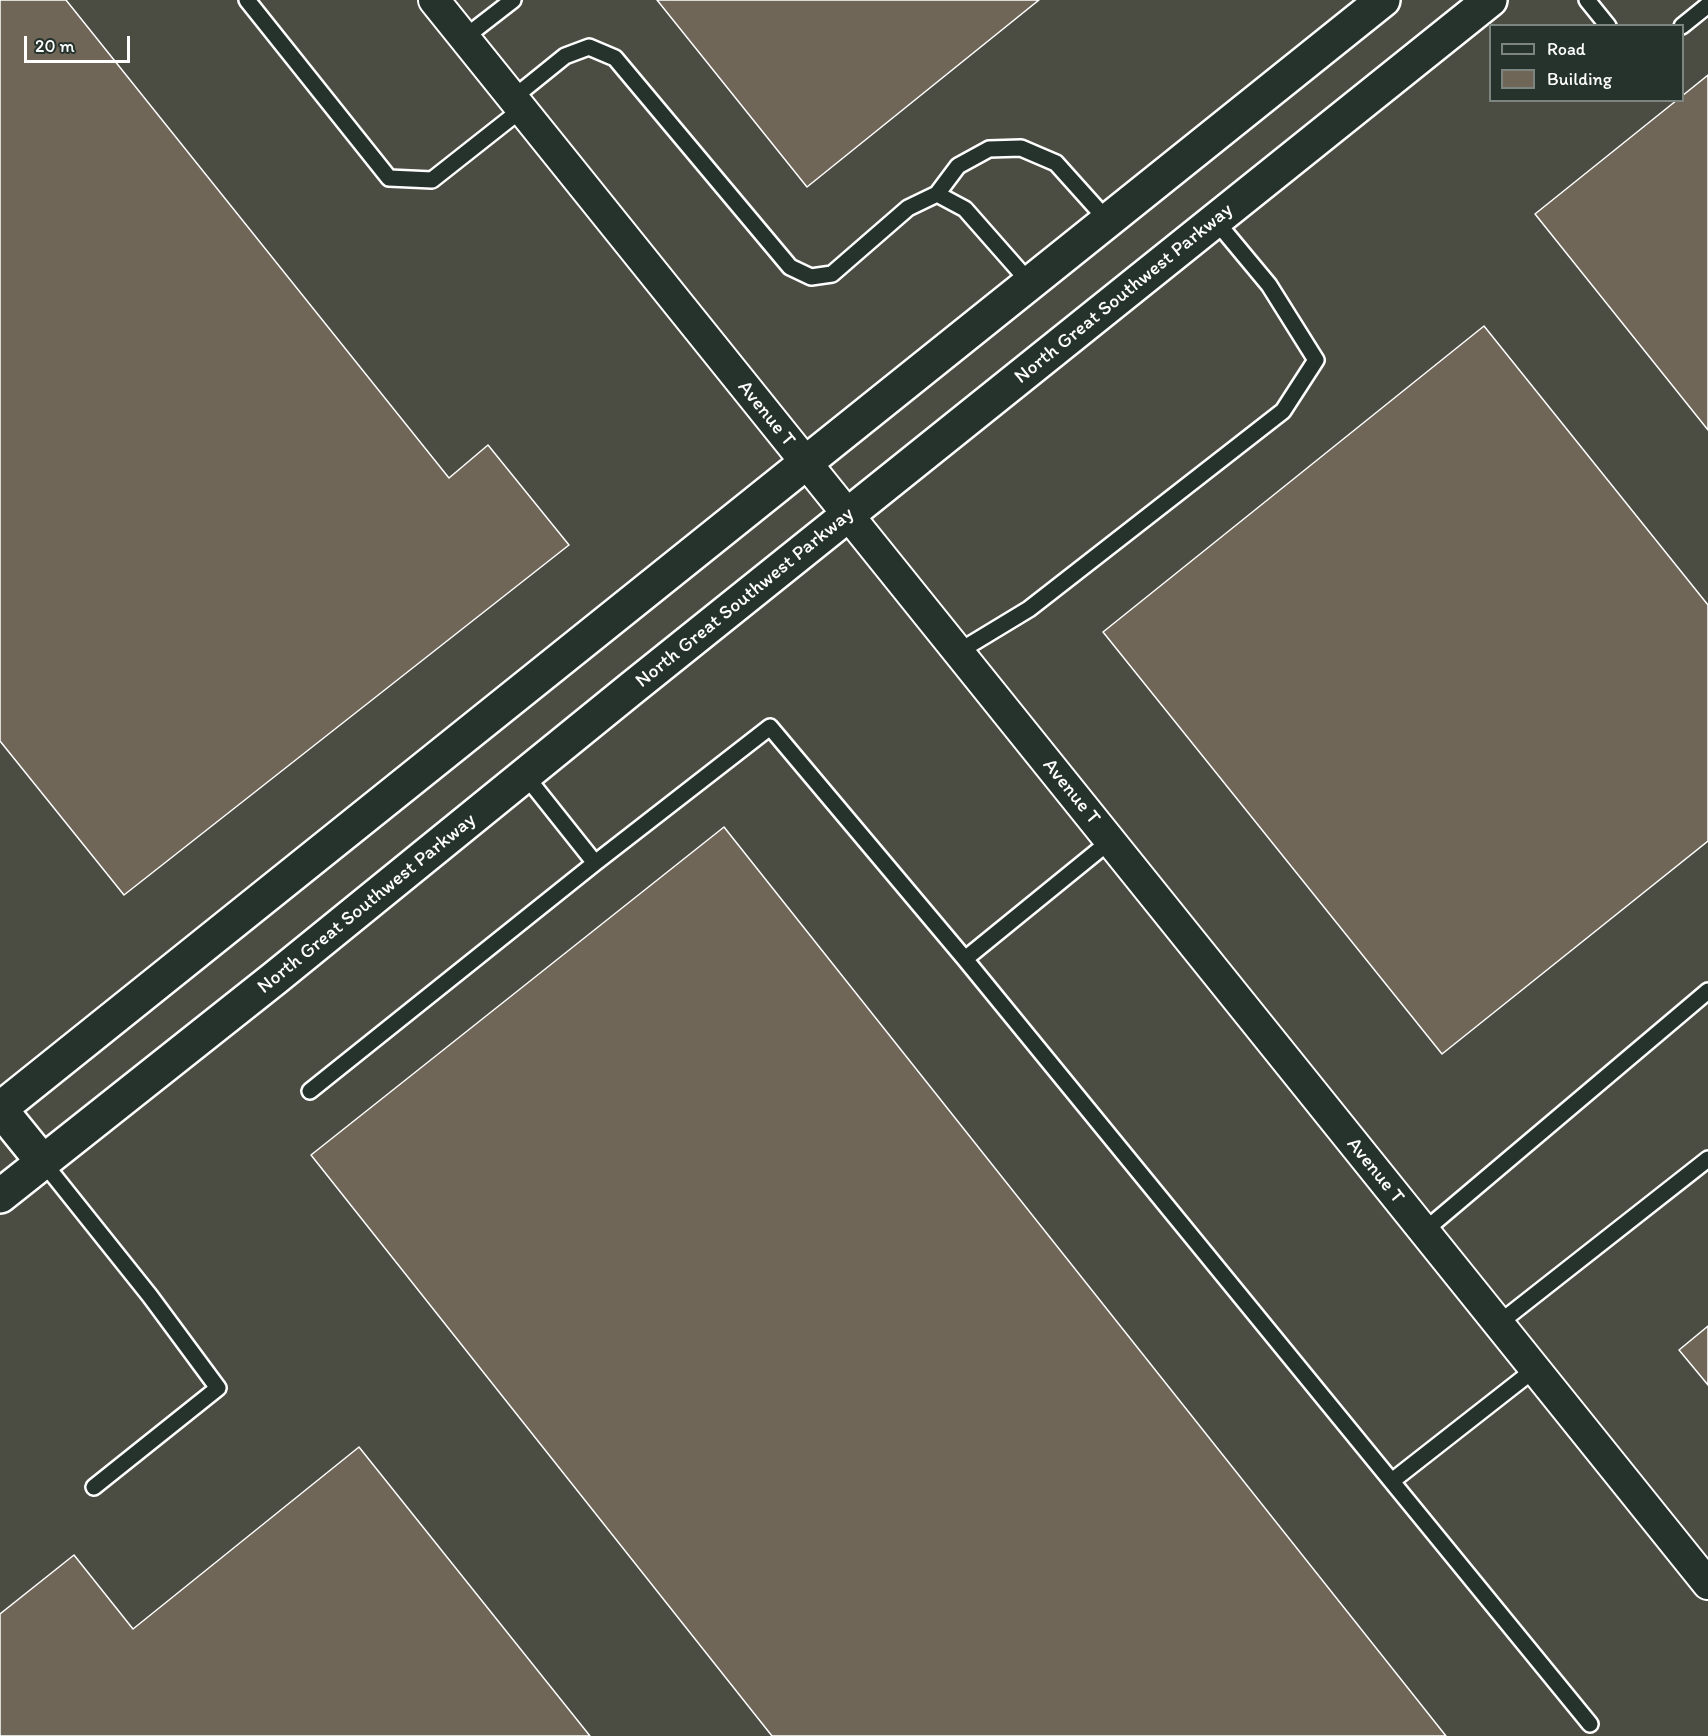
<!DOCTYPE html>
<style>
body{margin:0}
#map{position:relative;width:1708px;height:1736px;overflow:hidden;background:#3c423a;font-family:Itim,sans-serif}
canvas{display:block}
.legend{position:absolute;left:1489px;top:24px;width:195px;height:78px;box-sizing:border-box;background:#26332d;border:2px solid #7d8581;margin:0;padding:8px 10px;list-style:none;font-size:18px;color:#fff}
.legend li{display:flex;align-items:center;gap:12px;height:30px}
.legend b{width:30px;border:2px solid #7d8581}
.scale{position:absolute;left:24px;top:36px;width:106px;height:27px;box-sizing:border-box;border:3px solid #fff;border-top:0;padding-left:8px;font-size:18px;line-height:21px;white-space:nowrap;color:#fff;-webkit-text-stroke:4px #26332d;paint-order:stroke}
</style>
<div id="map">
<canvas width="1708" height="1736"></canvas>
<ul class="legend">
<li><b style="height:8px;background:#26332d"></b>Road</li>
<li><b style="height:16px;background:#6f6658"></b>Building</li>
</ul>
<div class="scale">20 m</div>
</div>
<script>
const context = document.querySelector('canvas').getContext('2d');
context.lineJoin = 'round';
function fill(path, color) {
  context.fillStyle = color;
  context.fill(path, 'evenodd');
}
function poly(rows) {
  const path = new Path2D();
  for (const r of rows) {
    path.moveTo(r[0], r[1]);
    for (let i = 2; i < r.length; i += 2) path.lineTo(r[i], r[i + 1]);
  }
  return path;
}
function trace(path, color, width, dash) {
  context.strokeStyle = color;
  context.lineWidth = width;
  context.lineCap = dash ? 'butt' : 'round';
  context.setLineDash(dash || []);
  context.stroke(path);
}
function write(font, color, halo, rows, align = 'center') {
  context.font = font + ' Itim,sans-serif';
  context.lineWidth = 5;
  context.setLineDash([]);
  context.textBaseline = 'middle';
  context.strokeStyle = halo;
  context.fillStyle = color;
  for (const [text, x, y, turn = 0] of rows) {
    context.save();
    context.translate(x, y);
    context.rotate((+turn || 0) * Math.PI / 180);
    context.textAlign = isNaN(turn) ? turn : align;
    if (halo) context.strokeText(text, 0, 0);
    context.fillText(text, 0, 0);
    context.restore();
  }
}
fill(poly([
 [0,0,1708,0,1708,1736,0,1736],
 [1490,26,1682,26,1682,100,1490,100]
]), '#4b4d43');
const building = poly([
 [0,0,66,0,449,478,488,445,569,545,124,895,0,741,0,0],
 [657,0,1039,0,807,187,657,0],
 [1708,75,1708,430,1535,214,1677,100,1682,100,1682,96,1708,75],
 [1484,326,1708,605,1708,841,1442,1054,1103,632,1484,326],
 [724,827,1446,1736,772,1736,311,1155,724,827],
 [1708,1326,1708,1385,1679,1350,1708,1326],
 [359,1447,590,1736,0,1736,0,1614,74,1555,133,1629,359,1447]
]);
fill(building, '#6f6658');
trace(building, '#fff', 1.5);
const service = poly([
 [247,0,389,178,432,180,522,109],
 [1587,0,1608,26],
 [1682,26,1708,5],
 [464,38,513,0],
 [513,98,565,56,589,47,615,58,790,267,811,277,832,274,908,208,937,194,965,209,1031,284],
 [937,194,958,166,989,149,1021,148,1056,163,1108,221],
 [958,652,1029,609,1283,411,1316,360,1269,285,1215,220],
 [525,775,595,863],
 [965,959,1110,841],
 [310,1091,595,863,770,727,965,959,1590,1724],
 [43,1162,150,1296,218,1388,94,1487],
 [1424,1231,1708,991],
 [1498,1324,1708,1159],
 [1392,1481,1535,1369]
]);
const minor = poly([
 [434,0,1708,1584]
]);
const tertiary = poly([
 [0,1109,1383,0],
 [0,1109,43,1162],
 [0,1196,275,978,632,688,1490,0]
]);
trace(service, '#fff', 20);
trace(minor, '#fff', 34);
trace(tertiary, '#fff', 38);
trace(service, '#26332d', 15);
trace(minor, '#26332d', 30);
trace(tertiary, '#26332d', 33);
write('20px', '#fff', '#26332d', [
 ["North Great Southwest Parkway",1124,294,-39],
 ["Avenue T",766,414,51],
 ["North Great Southwest Parkway",745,598,-39],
 ["Avenue T",1071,792,51],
 ["North Great Southwest Parkway",367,904,-39],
 ["Avenue T",1375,1171,51]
]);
</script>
